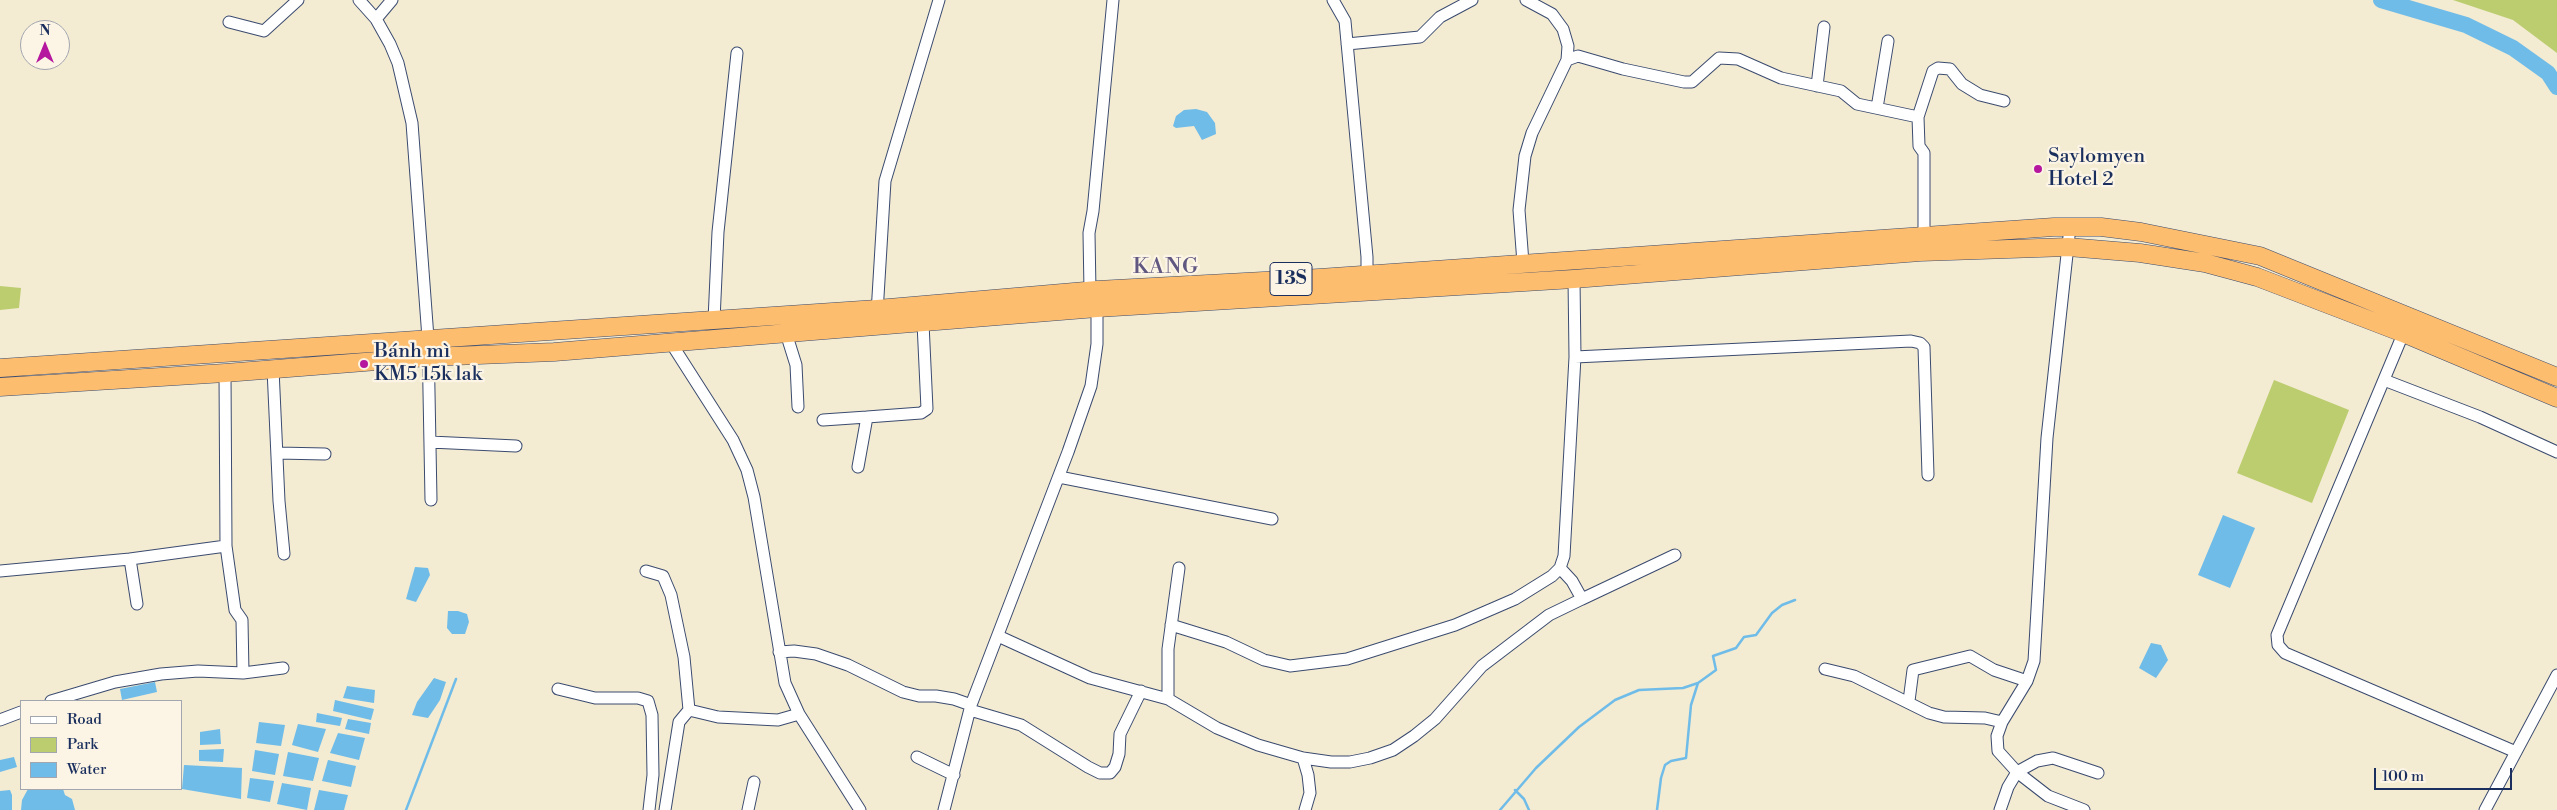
<!DOCTYPE html>
<meta charset="utf-8">
<style>
body{margin:0}
#map{position:relative;width:2557px;height:810px;overflow:hidden;background:#f3ebd2;font-family:"Libre Bodoni",serif}
canvas{display:block}
.legend{position:absolute;left:20px;top:700px;width:162px;height:90px;box-sizing:border-box;background:#fcf5e5;border:1px solid #a2a6af;margin:0;padding:6px 9px;list-style:none;font-size:15px;color:#1b2f5e}
.legend li{display:flex;align-items:center;gap:10px;height:25px}
.legend b{width:25px;border:1px solid #a2a6af}
.north{position:absolute;left:20px;top:20px;width:50px;height:50px;box-sizing:border-box;background:#fcf5e5;border:1px solid #a2a6af;border-radius:50%;rotate:0deg;font-size:14px;font-weight:700;line-height:20px;text-align:center;color:#1b2f5e}
.north::after{content:'';display:block;margin:auto;width:18px;height:22px;background:#b5179e;clip-path:polygon(50% 0,100% 100%,50% 72%,0 100%)}
.scale{position:absolute;left:2374px;top:768px;width:138px;height:22px;box-sizing:border-box;border:2px solid #1b2f5e;border-top:0;padding-left:6px;font-size:15px;line-height:18px;white-space:nowrap;color:#1b2f5e;-webkit-text-stroke:4px #fcf5e5;paint-order:stroke}
</style>
<div id="map">
<canvas width="2557" height="810"></canvas>
<ul class="legend">
<li><b style="height:6px;background:#fff"></b>Road</li>
<li><b style="height:14px;background:#bccd70"></b>Park</li>
<li><b style="height:14px;background:#6fbce9"></b>Water</li>
</ul>
<div class="north">N</div>
<div class="scale">100 m</div>
</div>
<script>
const context = document.querySelector('canvas').getContext('2d');
context.lineJoin = 'round';
function fill(path, color) {
  context.fillStyle = color;
  context.fill(path, 'evenodd');
}
function poly(rows) {
  const path = new Path2D();
  for (const r of rows) {
    path.moveTo(r[0], r[1]);
    for (let i = 2; i < r.length; i += 2) path.lineTo(r[i], r[i + 1]);
  }
  return path;
}
function trace(path, color, width, dash) {
  context.strokeStyle = color;
  context.lineWidth = width;
  context.lineCap = dash ? 'butt' : 'round';
  context.setLineDash(dash || []);
  context.stroke(path);
}
function write(font, color, halo, rows, align = 'center') {
  context.font = font + ' "Libre Bodoni",serif';
  context.lineWidth = 4.5;
  context.setLineDash([]);
  context.textBaseline = 'middle';
  context.strokeStyle = halo;
  context.fillStyle = color;
  for (const [text, x, y, turn = 0] of rows) {
    context.save();
    context.translate(x, y);
    context.rotate((+turn || 0) * Math.PI / 180);
    context.textAlign = isNaN(turn) ? turn : align;
    if (halo) context.strokeText(text, 0, 0);
    context.fillText(text, 0, 0);
    context.restore();
  }
}
fill(poly([
 [2453,0,2557,0,2557,53,2513,20],
 [0,286,21,288,19,308,0,310],
 [2274,380,2349,410,2312,503,2237,473]
]), '#bccd70');
fill(poly([
 [1196,109,1207,112,1215,123,1216,134,1202,140,1194,126,1176,128,1173,126,1176,116,1184,110],
 [2223,515,2255,528,2230,588,2198,575],
 [415,567,428,568,430,575,416,602,406,599],
 [448,611,458,611,467,614,469,622,465,634,452,634,447,628],
 [2151,643,2161,645,2168,660,2156,678,2139,668],
 [434,678,446,682,440,700,428,718,412,715,417,702],
 [155,682,157,692,122,700,120,689],
 [347,686,375,690,374,703,343,698],
 [335,700,374,709,371,720,333,711],
 [317,713,342,718,340,726,316,722],
 [348,719,371,723,369,734,345,729],
 [259,722,285,725,281,746,256,743],
 [298,724,326,729,318,752,292,745],
 [220,729,221,744,200,745,200,732],
 [338,733,365,738,359,760,330,753],
 [224,749,223,762,199,761,199,750],
 [255,750,279,754,275,775,252,771],
 [288,752,319,758,313,781,283,776],
 [14,757,17,767,0,772,0,760],
 [328,760,356,766,351,787,322,781],
 [184,765,242,768,241,799,182,789],
 [250,778,274,781,270,802,247,798],
 [282,783,311,788,307,810,277,804],
 [28,789,63,789,65,795,72,799,75,810,21,810,22,800],
 [10,790,12,795,12,810,0,810,0,791],
 [319,790,348,795,344,810,314,810]
]), '#6fbce9');
trace(poly([
 [1515,790,1524,799,1529,810],
 [406,810,456,679],
 [1500,810,1536,768,1579,727,1615,700,1639,690,1683,688,1698,683],
 [1657,810,1661,778,1665,765,1671,761,1686,758,1691,705,1698,683,1716,670,1713,656,1736,648,1744,637,1756,635,1772,613,1782,605,1795,600]
]), '#6fbce9', 2.5);
trace(poly([
 [2381,0,2466,25,2513,48,2548,73,2557,87]
]), '#6fbce9', 16);
const minor = poly([
 [359,0,376,19,390,44,398,63,412,123,428,338,431,500],
 [1333,0,1345,21,1367,257,1367,279],
 [376,19,392,0],
 [229,22,264,31,298,0],
 [1347,44,1420,37,1440,17,1472,0],
 [1567,60,1578,56,1623,69,1684,82,1692,82,1719,58,1738,59,1781,78,1841,91,1857,104,1918,117,1919,146,1924,153,1924,234],
 [1817,86,1824,27],
 [1877,108,1888,41],
 [1918,117,1933,71,1938,68,1950,69,1962,84,1980,95,2004,101],
 [2070,227,2047,438,2034,661,2027,681,2002,722,1997,736,1998,751,2017,772,2048,796,2084,810],
 [1523,263,1519,210,1525,156,1532,133,1567,60,1568,46,1563,29,1552,14,1526,0],
 [1090,291,1089,233,1093,211,1113,0],
 [877,313,885,181,939,0],
 [714,320,718,232,737,53],
 [2406,327,2277,635,2278,645,2285,653,2516,752],
 [786,333,796,365,798,407],
 [671,343,733,440,747,470,754,497,785,683,799,714,860,810],
 [1575,357,1911,341,1920,343,1924,347,1928,475],
 [273,369,279,501,284,554],
 [2384,380,2480,417,2557,452],
 [823,420,867,417],
 [430,442,516,446],
 [278,453,325,454],
 [858,467,867,417,921,413,927,409,923,323],
 [1059,477,1272,519],
 [130,559,137,604],
 [0,571,130,559,226,546],
 [646,571,663,576,671,595,684,657,689,710,679,722,665,810],
 [1582,599,1675,555],
 [1171,625,1226,642,1264,660,1290,666,1347,659,1455,625,1515,599,1552,576,1560,568,1564,556,1575,357,1574,279],
 [998,636,1090,678,1168,699,1217,728,1258,745,1303,758,1331,762,1350,762,1370,758,1393,750,1414,736,1435,719,1482,666,1549,615,1582,599,1572,581,1560,568],
 [779,652,794,651,816,654,848,665,903,692,919,696,936,696,954,699,971,705],
 [1825,669,1854,676,1929,713,1944,717,1985,718,2002,722],
 [243,673,283,668],
 [558,689,595,698,638,698,648,701,652,715,653,775,649,810],
 [1168,699,1168,649,1179,568],
 [51,701,115,682,161,674,198,671,243,673,242,620,235,610,226,546,225,373],
 [1909,701,1913,670,1970,656,1994,670,2027,681],
 [689,710,718,717,778,720,799,714],
 [970,710,1021,725,1088,767,1100,773,1110,773,1115,767,1119,754,1120,734,1141,691],
 [0,720,21,712],
 [917,757,954,775],
 [1303,758,1308,775,1310,793,1305,810],
 [748,810,754,782],
 [944,810,971,705,1068,452,1091,386,1097,344,1097,302],
 [2000,810,2008,787,2017,772,2037,761,2053,758,2098,773],
 [2485,810,2557,675]
]);
const highway = poly([
 [0,368,877,309,1097,290,1319,278,2054,227,2101,227,2141,232,2260,256,2557,377],
 [0,387,225,373,428,357,554,352,1097,308,1574,279,1920,252,2068,247,2140,253,2205,263,2257,277,2403,333,2557,398]
]);
trace(minor, '#3b4b6f', 13);
trace(highway, '#3b4b6f', 19);
trace(minor, '#fff', 11);
trace(highway, '#fcbd6f', 18);
for (const [x, y, r, color] of [
 [2038,169,5,"#b5179e"],
 [364,364,5,"#b5179e"]
]) {
  const dot = new Path2D();
  dot.arc(x, y, r, 0, 2 * Math.PI);
  context.fillStyle = color;
  context.fill(dot);
  trace(dot, '#fcf5e5', 2);
}
for (const [x, y, w] of [
 [1291,279,42]
]) {
  const box = new Path2D();
  box.roundRect(x - w / 2, y - 16.5, w, 33, 4);
  context.fillStyle = '#fcf5e5';
  context.fill(box);
  trace(box, '#1b2f5e', 1);
}
write('bold 19px', '#1b2f5e', null, [
 ["13S",1291,279]
]);
write('20px', '#1b2f5e', '#fcf5e5', [
 ["Saylomyen",2048,157],
 ["Hotel 2",2048,180],
 ["Bánh mì",374,352],
 ["KM5 15k lak",374,375]
], 'left');
context.letterSpacing = '1px';
write('22px', '#605880', '#fcf5e5', [
 ["KANG",1166,268]
]);
context.letterSpacing = '0px';
</script>
